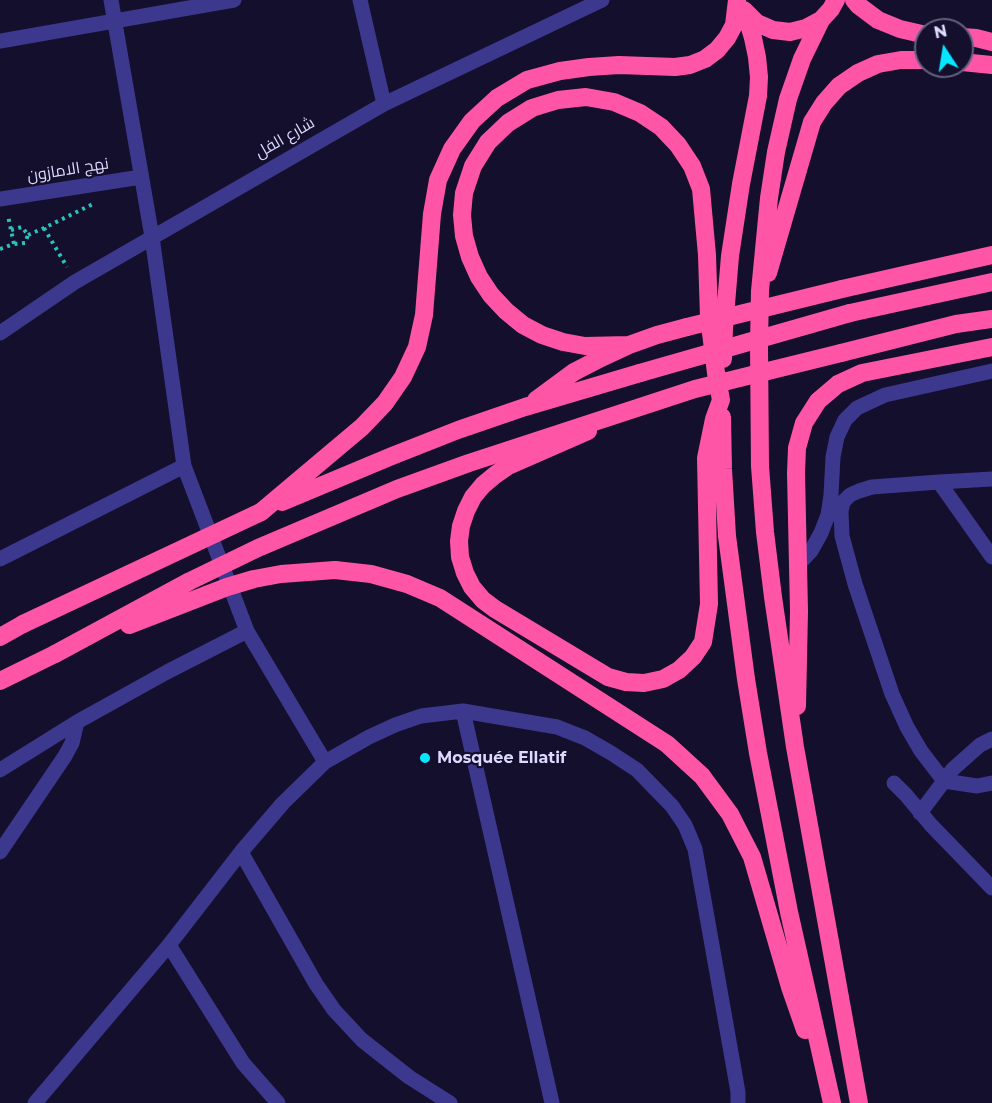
<!DOCTYPE html>
<meta charset="utf-8">
<style>
body{margin:0}
#map{position:relative;width:992px;height:1103px;overflow:hidden;background:#140f2c;font-family:Montserrat,sans-serif}
canvas{display:block}
.north{position:absolute;left:914px;top:18px;width:60px;height:60px;box-sizing:border-box;background:#140f2c;border:2px solid #656080;border-radius:50%;rotate:348deg;font-size:16px;font-weight:700;line-height:24px;text-align:center;color:#dedaff}
.north::after{content:'';display:block;margin:auto;width:21px;height:27px;background:#06e7ff;clip-path:polygon(50% 0,100% 100%,50% 72%,0 100%)}
</style>
<div id="map">
<canvas width="992" height="1103"></canvas>
<div class="north">N</div>
</div>
<script>
const context = document.querySelector('canvas').getContext('2d');
context.lineJoin = 'round';
function poly(rows) {
  const path = new Path2D();
  for (const r of rows) {
    path.moveTo(r[0], r[1]);
    for (let i = 2; i < r.length; i += 2) path.lineTo(r[i], r[i + 1]);
  }
  return path;
}
function trace(path, color, width, dash) {
  context.strokeStyle = color;
  context.lineWidth = width;
  context.lineCap = dash ? 'butt' : 'round';
  context.setLineDash(dash || []);
  context.stroke(path);
}
function write(font, color, halo, rows, align = 'center') {
  context.font = font + ' Montserrat,Cairo,sans-serif';
  context.lineWidth = 4.5;
  context.setLineDash([]);
  context.textBaseline = 'middle';
  context.strokeStyle = halo;
  context.fillStyle = color;
  for (const [text, x, y, turn = 0] of rows) {
    context.save();
    context.translate(x, y);
    context.rotate((+turn || 0) * Math.PI / 180);
    context.textAlign = isNaN(turn) ? turn : align;
    if (halo) context.strokeText(text, 0, 0);
    context.fillText(text, 0, 0);
    context.restore();
  }
}
trace(poly([
 [44,228,67,267],
 [11,230,22,227,28,235,25,243,14,244],
 [28,235,44,228,95,203],
 [0,249,14,244,8,216]
]), '#2ac3ba', 4, [3, 4.5]);
trace(poly([
 [111,0,152,237,184,466,247,631,325,762],
 [360,0,384,104],
 [0,41,234,0],
 [0,199,141,177],
 [0,333,75,282,384,104,602,0],
 [992,479,939,482,872,487,859,491,850,495,843,502,841,511,842,536,855,584,892,694,907,727,921,751,944,781,977,786,992,783],
 [939,482,992,557],
 [0,559,184,466],
 [798,565,811,551,821,533,828,515,831,495,833,457,837,437,845,420,857,408,885,395,992,371],
 [463,711,557,727,585,738,611,753,637,770,672,806,685,825,695,849,738,1092,738,1103],
 [0,770,77,722,167,672,247,631],
 [894,783,906,795,931,825,992,888],
 [920,813,953,769,980,745,992,739],
 [0,852,65,756,72,743,77,722],
 [241,852,316,984,334,1010,362,1040,409,1077,450,1103],
 [169,945,243,1063,278,1103],
 [35,1103,169,945,241,852,283,803,325,762,369,737,395,725,421,716,463,711,552,1103]
]), '#3b388d', 15);
trace(poly([
 [854,0,858,5,878,20,900,29,926,35],
 [744,10,757,23,773,30,790,32,806,28,821,20,831,9,836,0],
 [821,20,802,59,788,99,776,152,769,198,760,291,759,345,760,466,765,532,773,597,795,747,859,1103],
 [962,37,976,38,992,42],
 [962,62,992,65],
 [768,273,812,122,824,103,839,86,858,73,878,64,901,60,926,60],
 [842,289,992,255],
 [850,313,992,282],
 [841,353,956,324,992,319],
 [723,359,724,328,730,256,741,184,758,96,759,77,757,57,753,38,745,11],
 [536,400,574,372,601,358,629,345,657,335,687,327],
 [722,417,723,469,727,536,746,679,758,753,789,912,832,1103],
 [588,431,508,466,495,475,483,485,473,497,466,511,461,526,459,541,460,557,465,573,472,587,483,600,495,609,608,677,626,682,644,683,663,679,679,670,693,657,703,642,709,604,706,458,714,419,721,400,716,373,709,317,707,255,701,189,692,166,678,145,661,127,640,113,614,102,586,97,558,100,532,108,508,123,488,142,473,166,464,193,462,215,464,236,470,257,479,277,491,295,506,311,523,325,542,335,563,342,585,346,629,345],
 [282,502,392,456,458,430,525,407,640,373],
 [261,512,362,427,385,403,403,377,417,347,424,315,432,214,438,180,452,149,472,121,497,98,527,80,560,71,589,67,619,65,675,67,690,65,705,59,717,50,727,38,734,25,737,0],
 [335,570,371,574,407,584,440,598,667,744,702,776,730,814,752,857,790,987,805,1030],
 [0,637,23,624],
 [0,681,55,654],
 [797,706,799,611,796,473,797,448,804,423,818,401,838,384,862,373,992,347]
]), '#ff55a7', 18);
trace(poly([
 [687,327,842,289],
 [640,373,850,313],
 [23,624,261,512],
 [129,625,227,587,254,579,281,574,335,570],
 [55,654,190,581,258,548,397,489,469,463,695,389,841,353]
]), '#ff55a7', 18);
for (const [x, y, r, color] of [
 [425,758,6,"#06e7ff"]
]) {
  const dot = new Path2D();
  dot.arc(x, y, r, 0, 2 * Math.PI);
  context.fillStyle = color;
  context.fill(dot);
  trace(dot, '#140f2c', 2);
}
write('16px', '#dedaff', '#140f2c', [
 ["شارع الفل",285,138,-30],
 ["نهج الامازون",68,170,-9]
]);
write('bold 16px', '#dedaff', '#140f2c', [
 ["Mosquée Ellatif",437,758]
], 'left');
</script>
